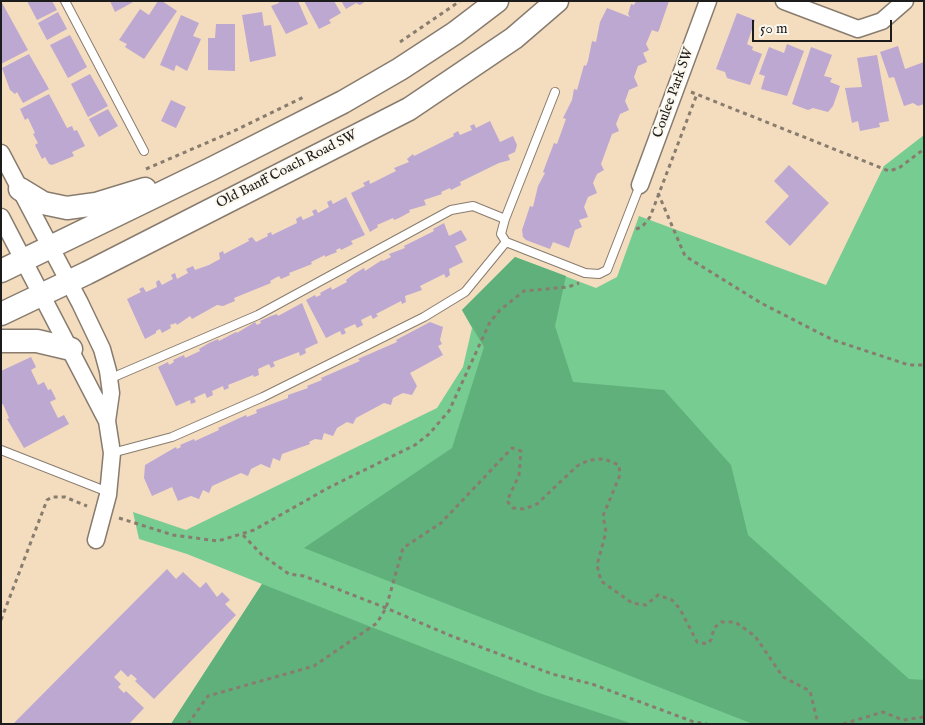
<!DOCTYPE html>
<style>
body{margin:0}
#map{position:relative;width:925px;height:725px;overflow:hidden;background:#f4dcbf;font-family:"IM FELL English",serif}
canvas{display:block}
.frame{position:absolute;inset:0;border:2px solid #1c1c1c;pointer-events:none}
.scale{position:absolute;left:752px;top:20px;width:140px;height:22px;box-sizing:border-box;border:2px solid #1c1c1c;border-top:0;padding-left:6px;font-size:15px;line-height:18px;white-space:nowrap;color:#1c1c1c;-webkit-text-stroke:4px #fbf7ec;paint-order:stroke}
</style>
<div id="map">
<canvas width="925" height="725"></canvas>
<div class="frame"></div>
<div class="scale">50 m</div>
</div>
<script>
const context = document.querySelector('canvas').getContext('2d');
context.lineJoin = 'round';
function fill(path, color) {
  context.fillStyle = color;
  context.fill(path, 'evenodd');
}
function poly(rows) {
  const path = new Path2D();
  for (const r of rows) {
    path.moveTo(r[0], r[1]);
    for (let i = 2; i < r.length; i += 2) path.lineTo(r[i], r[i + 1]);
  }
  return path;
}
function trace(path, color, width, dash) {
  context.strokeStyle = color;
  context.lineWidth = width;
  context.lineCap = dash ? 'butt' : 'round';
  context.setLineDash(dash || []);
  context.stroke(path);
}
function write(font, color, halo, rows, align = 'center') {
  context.font = font + ' "IM FELL English",serif';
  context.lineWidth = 4;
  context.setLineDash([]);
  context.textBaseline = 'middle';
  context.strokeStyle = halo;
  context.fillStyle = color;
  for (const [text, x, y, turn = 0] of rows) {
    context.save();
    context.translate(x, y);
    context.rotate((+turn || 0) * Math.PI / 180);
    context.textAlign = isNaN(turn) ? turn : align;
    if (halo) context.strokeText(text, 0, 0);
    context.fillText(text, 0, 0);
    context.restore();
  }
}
fill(poly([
 [924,135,924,724,171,724,262,584,187,554,139,539,133,512,186,530,437,408,463,367,472,328,462,310,515,257,596,288,617,277,639,216,826,285,884,166]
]), '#76cc91');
fill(poly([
 [515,257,566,276,555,326,573,382,664,390,731,465,748,535,909,679,924,680,924,724,753,724,304,548,452,448,484,347,462,310],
 [262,584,539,693,633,724,171,724]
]), '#60b07b');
fill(poly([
 [1,1,28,50,1,64],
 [27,1,52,1,57,10,37,20],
 [110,1,135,1,115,12],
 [158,1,162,1,177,11,144,59,125,47,127,44,119,40,140,9,149,15],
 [278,1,298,1,308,24,286,34,271,6,279,3],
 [304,1,334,1,341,13,329,20,331,23,319,29],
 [341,1,366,1,360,5,356,3,346,9],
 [636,1,669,1,659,30,658,32,652,30,646,44,649,50,643,53,647,62,638,66,634,77,638,86,629,90,625,101,629,110,620,114,616,124,619,131,612,134,601,164,604,170,597,174,593,183,597,193,588,197,584,207,588,217,579,220,582,227,575,230,569,248,553,242,550,249,526,240,523,237,522,230,530,206,533,207,538,186,545,173,543,172,554,143,557,144,566,119,563,118,572,100,574,89,577,90,584,65,586,66,588,61,592,41,596,42,600,22,607,8,630,17,628,14,631,4,634,5],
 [58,12,67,29,47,40,38,23],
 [262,12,264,26,271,25,276,56,250,62,242,15],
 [737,13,755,20,747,44,753,47,752,50,762,54,750,85,727,78,725,72,716,69],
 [181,15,199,23,193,36,201,39,187,71,176,65,174,71,160,65],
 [216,24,235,24,235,71,208,70,208,38,215,38],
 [70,35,87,67,68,78,50,45],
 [787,44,804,51,787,96,761,89,765,76,759,74,769,47,784,53],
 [898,46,905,69,924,62,924,104,918,106,913,103,904,106,894,77,889,78,880,52],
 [811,47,832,55,824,76,832,78,830,82,840,86,833,106,828,112,813,108,808,110,792,104],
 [29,54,49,89,23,103,17,92,15,94,10,90,2,68],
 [877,55,889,121,879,123,880,127,860,131,858,121,852,123,845,88,862,87,857,58],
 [90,74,108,106,88,117,71,84],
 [49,94,67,128,72,126,74,131,77,130,85,146,72,152,74,156,52,165,49,164,45,157,42,159,35,145,38,143,33,134,35,133,28,118,25,120,20,109],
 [171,100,186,107,176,128,161,121],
 [108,109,118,126,99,137,89,119],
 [490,121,500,142,513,136,517,145,515,152,508,155,510,160,499,163,460,182,461,185,451,190,450,188,441,192,442,194,424,200,426,205,409,210,410,212,399,218,394,220,393,218,377,225,378,227,370,232,351,193,365,186,363,183,369,180,370,184,396,171,394,168,409,162,407,159,413,154,414,156,454,136,453,134,458,131,460,135,472,130,470,126,474,124,476,128],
 [789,165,829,203,790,246,765,222,789,196,774,181],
 [346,197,365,235,351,241,353,244,341,250,340,248,336,250,337,252,325,257,325,255,311,262,312,264,289,273,290,275,281,279,279,276,270,281,271,283,234,298,235,301,223,306,217,305,192,319,190,316,177,325,176,323,170,325,171,328,162,333,160,329,156,331,156,333,145,339,127,299,141,292,139,289,143,287,146,292,157,287,156,282,159,280,162,285,173,279,171,275,175,273,177,279,188,273,186,269,193,266,195,270,209,265,220,259,219,253,223,251,224,254,249,241,248,239,252,237,256,242,268,236,267,234,271,232,272,235,297,223,296,219,301,216,303,220,314,215,312,211,316,209,318,213,329,207,327,202,331,200,333,204],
 [444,223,449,236,461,230,467,240,455,246,463,262,449,269,450,275,446,278,444,274,420,286,422,290,405,296,406,302,402,304,401,301,376,314,378,316,373,319,371,315,361,320,363,325,357,328,355,324,344,329,346,333,342,335,340,331,326,338,306,300,315,295,316,297,321,295,320,293,331,287,332,290,347,282,346,280,354,274,364,268,365,271,382,260,383,261,391,257,389,254,405,248,404,246,434,231,433,229],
 [302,303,318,343,305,349,306,353,300,356,299,352,273,362,275,366,271,368,269,364,258,369,259,375,254,377,253,375,228,385,229,388,224,390,223,386,212,391,213,395,207,398,205,393,194,398,196,402,191,404,190,400,176,406,158,367,168,362,169,365,174,362,173,360,184,355,185,358,200,351,199,349,209,343,218,339,219,341,236,332,237,333,255,322,257,325,261,323,260,321,271,316,277,314,278,316],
 [430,322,443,327,440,340,442,344,438,346,443,355,410,373,417,386,412,395,403,393,393,398,391,405,384,403,356,418,353,424,347,422,337,428,333,436,324,433,322,440,315,439,309,442,310,444,282,454,280,461,273,458,270,468,261,464,251,469,248,476,241,473,212,486,209,493,203,490,199,499,191,496,178,501,172,487,152,496,144,478,145,465,176,447,177,449,181,447,180,445,194,439,195,441,219,430,218,428,231,422,246,415,247,417,257,413,256,410,288,398,288,395,308,388,307,386,322,380,321,378,360,361,358,359,397,342,396,340],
 [31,357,36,367,31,370,38,385,44,382,48,390,51,389,56,399,50,402,58,418,64,415,69,424,24,448,7,419,9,418,3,404,1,405,1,371],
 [167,569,176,579,183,572,200,588,206,582,217,597,222,592,230,600,225,604,236,615,154,699,135,681,137,679,131,674,128,677,121,670,114,677,121,684,118,687,124,693,126,691,144,708,129,724,13,724]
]), '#bca8d1');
const lane = poly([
 [65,1,144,151],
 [555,92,505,219,501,234,506,242,585,273,599,274,607,270,640,185],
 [109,379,258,315,451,210,473,206,505,219],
 [1,450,108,492],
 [112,453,172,437,263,397,424,317,465,292,506,242]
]);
const street = poly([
 [784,1,858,29,882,21,905,1],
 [1,153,80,303,102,349,108,371,111,393,107,421,112,453,108,495,96,540],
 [640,185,708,1],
 [1,217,107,421]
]);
const secondary = poly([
 [20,189,43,203,67,208,96,204,145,189],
 [1,271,211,169,343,102,400,69,455,33,497,1],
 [1,314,87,273,409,109,514,38,557,1],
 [1,341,37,341,71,349]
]);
trace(lane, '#887c6e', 10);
trace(street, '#887c6e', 19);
trace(secondary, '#887c6e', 25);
trace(poly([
 [400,42,460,1],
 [691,92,889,171,899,168,924,149],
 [146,169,234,131,306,96],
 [658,193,685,256,761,303,833,340,909,365,924,365],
 [636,229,642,227,650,217,697,94],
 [119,518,173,535,218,541,254,530,328,488,415,445,429,434,449,411,490,322,500,310,524,291,568,287,579,283],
 [243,535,262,555,289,574,304,576,386,608,449,635,552,674,592,684,694,722,707,724],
 [1,620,47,500,52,497,65,497,87,506],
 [188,724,208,696,314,666,377,623,386,608,403,548,441,523,512,448,521,451,519,475,507,501,513,508,524,509,537,504,577,466,589,460,604,459,619,465,620,475,603,516,606,532,597,565,601,581,632,603,646,605,658,595,672,600,680,609,697,642,707,644,711,640,714,628,721,622,735,622,755,636,783,677,810,691,818,724],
 [843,724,883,712,903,720,923,717,924,719]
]), '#887c6e', 3, [4, 4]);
trace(lane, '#fff', 8);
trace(street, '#fff', 16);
trace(secondary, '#fff', 22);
write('14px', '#1c1c1c', '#fbf7ec', [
 ["Coulee Park SW",674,93,-70],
 ["Old Banff Coach Road SW",287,170,-27]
]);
</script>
